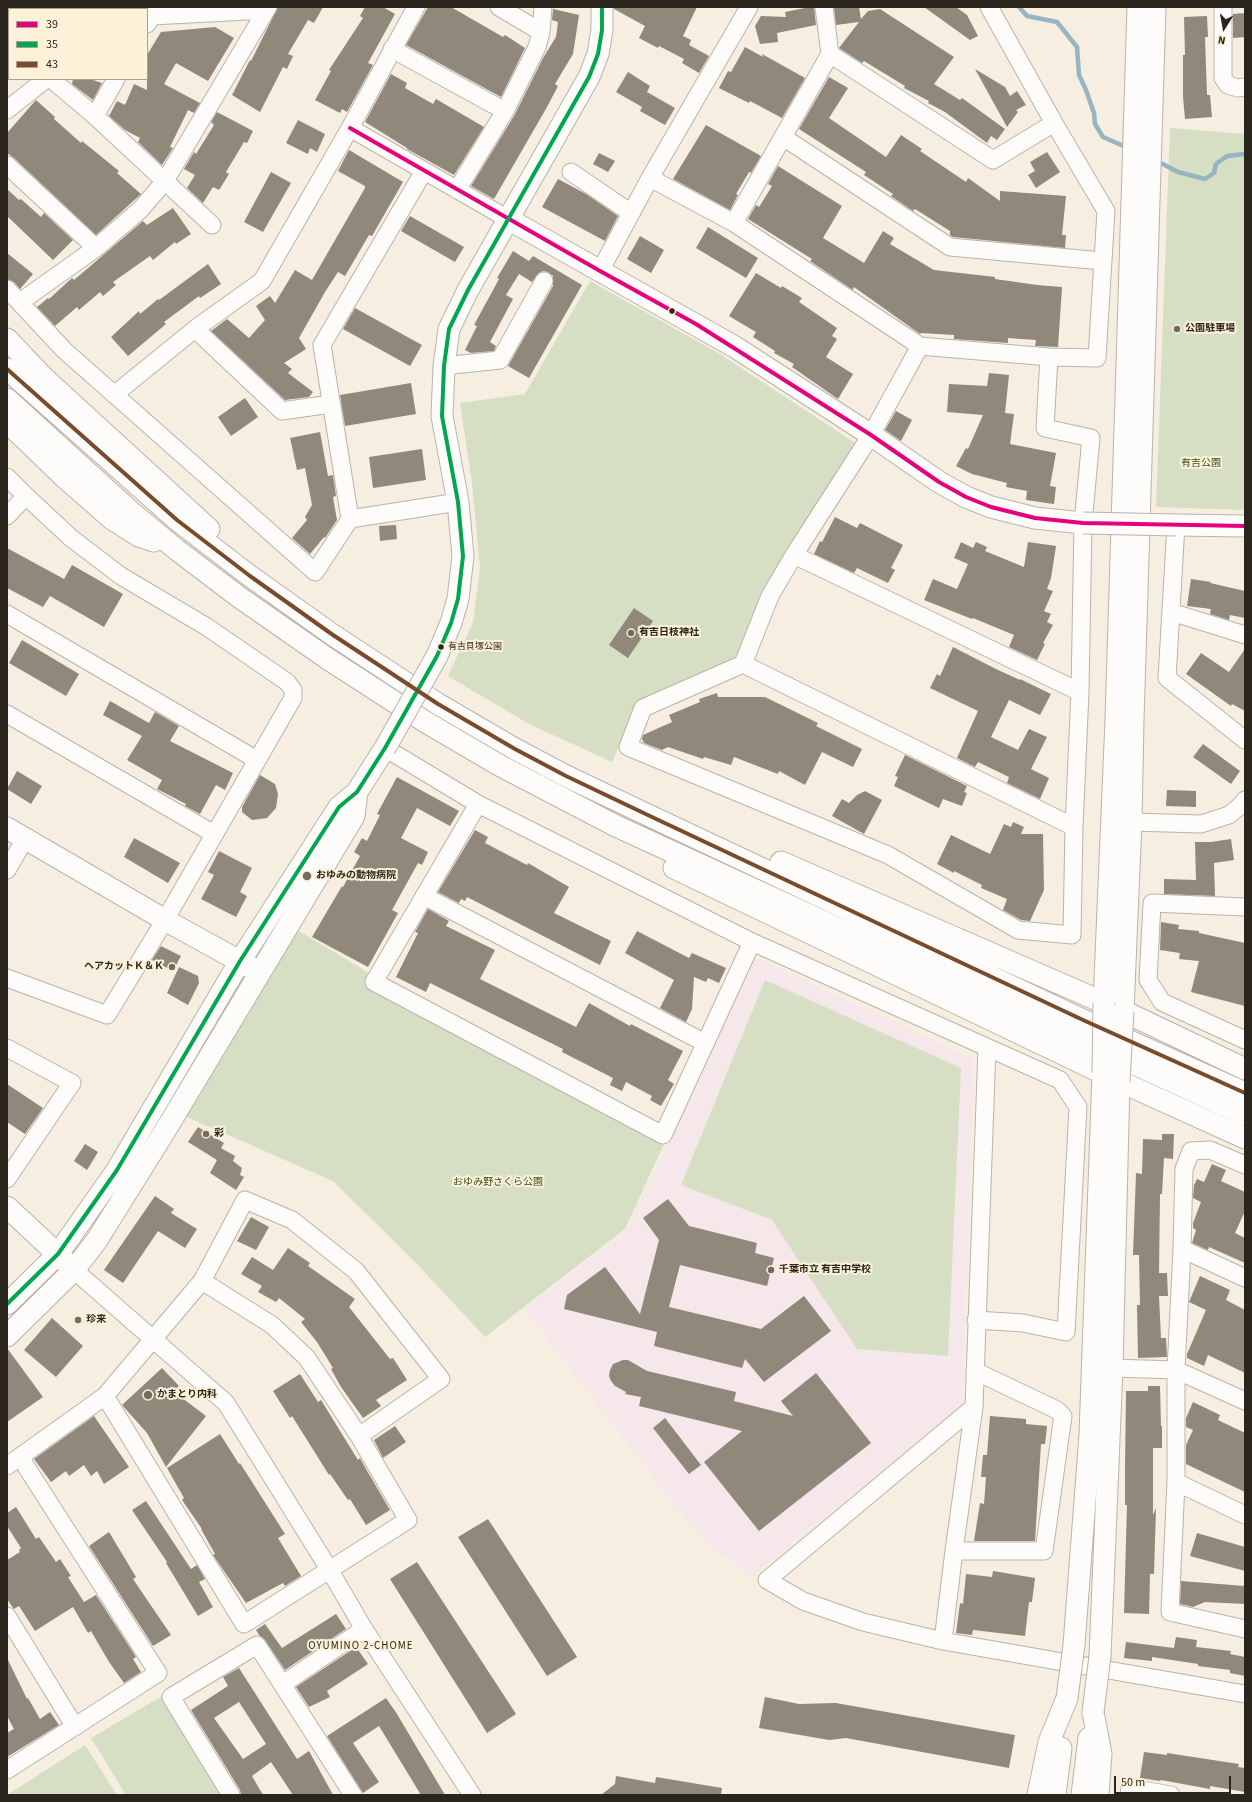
<!DOCTYPE html>
<meta charset="utf-8">
<style>
body{margin:0}
#map{position:relative;width:1252px;height:1802px;overflow:hidden;background:#f6eee1;font-family:"Source Sans 3",sans-serif}
canvas{display:block}
.frame{position:absolute;inset:0;border:8px solid #2b261d;pointer-events:none}
.legend{position:absolute;left:8px;top:8px;width:140px;height:72px;box-sizing:border-box;background:#fef1d9;border:1px solid #aaa08e;margin:0;padding:5px 7px;list-style:none;font-size:12px;color:#2b261d}
.legend li{display:flex;align-items:center;gap:8px;height:20px}
.legend b{width:20px;border:1px solid #aaa08e}
.north{position:absolute;left:1204px;top:8px;width:40px;height:40px;-webkit-text-stroke:3px #fef1d9;paint-order:stroke;rotate:191deg;font-size:11px;font-weight:700;line-height:16px;text-align:center;color:#2b261d}
.north::after{content:'';display:block;margin:auto;width:14px;height:18px;background:#2b261d;clip-path:polygon(50% 0,100% 100%,50% 72%,0 100%)}
.scale{position:absolute;left:1114px;top:1776px;width:117px;height:18px;box-sizing:border-box;border:2px solid #2b261d;border-top:0;padding-left:5px;font-size:12px;line-height:14px;white-space:nowrap;color:#2b261d;-webkit-text-stroke:3px #fef1d9;paint-order:stroke}
</style>
<div id="map">
<canvas width="1252" height="1802"></canvas>
<div class="frame"></div>
<ul class="legend">
<li><b style="height:5px;background:#e5007d"></b>39</li>
<li><b style="height:5px;background:#00a651"></b>35</li>
<li><b style="height:5px;background:#7a4b2a"></b>43</li>
</ul>
<div class="north">N</div>
<div class="scale">50 m</div>
</div>
<script>
const context = document.querySelector('canvas').getContext('2d');
context.lineJoin = 'round';
function fill(path, color) {
  context.fillStyle = color;
  context.fill(path, 'evenodd');
}
function poly(rows) {
  const path = new Path2D();
  for (const r of rows) {
    path.moveTo(r[0], r[1]);
    for (let i = 2; i < r.length; i += 2) path.lineTo(r[i], r[i + 1]);
  }
  return path;
}
function trace(path, color, width, dash) {
  context.strokeStyle = color;
  context.lineWidth = width;
  context.lineCap = dash ? 'butt' : 'round';
  context.setLineDash(dash || []);
  context.stroke(path);
}
function write(font, color, halo, rows, align = 'center') {
  context.font = font + ' "Source Sans 3","Noto Sans JP",sans-serif';
  context.lineWidth = 4;
  context.setLineDash([]);
  context.textBaseline = 'middle';
  context.strokeStyle = halo;
  context.fillStyle = color;
  for (const [text, x, y, turn = 0] of rows) {
    context.save();
    context.translate(x, y);
    context.rotate((+turn || 0) * Math.PI / 180);
    context.textAlign = isNaN(turn) ? turn : align;
    if (halo) context.strokeText(text, 0, 0);
    context.fillText(text, 0, 0);
    context.restore();
  }
}
fill(poly([
 [751,956,974,1059,962,1405,751,1577,712,1547,674,1505,524,1309,625,1231,667,1146]
]), '#f6e7ea');
fill(poly([
 [1170,128,1245,134,1245,510,1156,507],
 [590,281,720,354,855,443,769,581,736,664,639,703,612,762,529,724,448,676,473,622,480,568,472,483,460,403,525,394],
 [294,928,369,973,366,980,664,1144,625,1229,485,1337,416,1263,333,1181,182,1115],
 [765,980,961,1068,948,1356,857,1349,772,1220,681,1185],
 [162,1696,223,1795,126,1795,91,1738],
 [85,1745,117,1795,7,1795]
]), '#d6dfc4');
trace(poly([
 [1019,7,1027,16,1057,22,1077,47,1079,75,1086,90,1094,113,1095,124,1103,137,1128,148],
 [1157,161,1178,172,1205,179,1214,173,1216,164,1227,156,1245,154]
]), '#97b4c2', 4.5);
fill(poly([
 [278,7,323,7,314,23,308,20,288,54,293,56,287,69,283,67,260,112,232,95,250,60,251,61],
 [365,7,383,7,395,14,368,63,373,65,347,112,342,109,340,113,315,100,331,71,329,70,363,18,360,16],
 [428,7,451,7,503,37,505,35,525,48,501,97,406,45],
 [614,7,697,7,683,36,691,40,689,45,709,56,699,73,682,63,684,59,659,46,658,48,639,38,645,26,614,9],
 [810,7,814,7,816,25,777,33,778,42,760,44,755,26,761,16,786,17,785,12],
 [834,7,859,7,861,19,868,11,880,9,954,57,934,84,960,100,962,98,1005,129,997,140,991,136,987,143,945,112,928,103,929,101,904,88,905,86,864,61,862,63,839,48,859,22,836,25],
 [924,7,956,7,967,15,978,36,970,40],
 [553,9,579,15,573,54,555,84,558,86,547,107,494,199,471,186,514,116,543,58,556,37,558,22,552,20],
 [1245,13,1245,37,1233,38,1233,14],
 [1207,16,1208,37,1205,37,1207,95,1210,95,1212,117,1185,119,1183,97,1183,55,1185,55,1184,17],
 [215,27,234,38,208,81,176,63,164,84,200,103,194,113,188,110,170,147,173,148,162,165,138,142,140,138,125,130,109,116,117,101,125,105,134,84,147,90,147,55,161,32],
 [745,47,763,57,762,54,805,78,782,118,750,101,749,103,719,88,728,71,731,72],
 [975,69,1005,87,1010,96,1017,91,1026,105,1016,110,1018,112,1007,127],
 [628,72,650,86,647,92,675,108,665,125,640,111,642,107,616,92],
 [391,74,407,83,405,88,433,104,436,99,484,127,454,175,407,149,407,148,365,122],
 [829,77,848,88,829,118,886,157,901,135,922,149,920,151,966,182,968,178,1000,201,1000,191,1066,196,1062,235,1066,235,1065,248,953,237,950,235,950,231,915,209,913,211,891,196,893,194,864,175,866,172,799,129],
 [73,79,90,79,102,83,93,100,72,84],
 [36,100,55,117,54,119,81,143,82,141,119,171,117,173,141,194,96,235,14,158,7,153,7,133],
 [217,112,253,131,247,143,244,142,226,172,229,174,219,190,213,187,203,203,187,188,195,175,184,169,194,152,196,154,214,125,211,122],
 [298,120,325,134,317,152,310,148,308,154,286,143],
 [706,125,761,156,751,173,749,172,736,194,738,195,730,210,673,179],
 [349,150,403,182,372,236,369,235,345,276,338,272,325,292,299,338,306,349,284,363,292,369,288,373,313,392,309,397,285,400,211,331,227,319,249,338,265,320,256,306,270,296,275,303,295,270,312,280,365,188,365,186,338,171],
 [1047,152,1060,172,1036,188,1028,175,1035,171,1030,162],
 [599,153,615,161,608,172,593,164],
 [778,166,842,206,823,238,864,263,883,231,894,238,890,244,934,270,995,277,995,279,1037,285,1062,287,1058,347,1035,346,1036,340,1008,338,1008,343,954,339,954,335,921,333,920,334,854,287,853,290,810,261,812,259,748,219,756,205,759,207,772,186,768,184],
 [271,172,291,183,263,232,244,222],
 [558,179,586,194,618,216,605,241,542,207],
 [7,189,19,200,21,199,41,217,44,213,73,240,53,260,7,216],
 [173,208,191,234,176,244,175,242,153,260,150,256,113,282,116,285,103,296,100,292,79,310,77,307,55,326,37,307,48,298,49,299,72,278,74,280,143,221,147,225],
 [410,216,464,247,455,262,401,231],
 [708,227,758,258,746,278,696,248],
 [640,236,664,250,651,273,627,259],
 [513,251,529,261,533,256,582,285,529,378,508,366,553,286,553,276,548,272,543,271,539,273,532,282,519,274,506,295,513,299,490,342,496,346,494,351,471,353,465,350,477,326,474,325,499,279,497,278],
 [7,253,33,274,20,289,14,282,7,279],
 [208,264,221,284,200,298,199,296,164,322,166,324,128,356,111,337,139,311,140,314,158,299,159,300],
 [756,273,781,288,782,286,802,298,799,302,837,328,832,336,837,339,826,357,853,374,838,399,792,367,794,364,774,353,775,351,753,337,756,332,729,316],
 [355,308,422,345,410,366,343,329],
 [989,373,1009,375,1005,413,1014,414,1010,444,1056,453,1050,486,1056,487,1054,504,1026,500,1027,491,1006,487,1007,483,972,474,956,466,966,448,968,449,983,415,947,412,949,384,987,386],
 [411,383,416,414,345,426,340,395],
 [245,398,258,417,231,436,218,417],
 [896,411,912,420,901,441,885,430],
 [320,432,328,476,333,475,336,496,333,497,337,520,325,538,324,537,310,554,292,538,307,520,305,517,312,505,305,468,297,470,290,438],
 [422,449,426,480,373,488,369,457],
 [835,517,857,528,860,523,903,545,891,568,895,570,888,583,857,568,854,573,814,554,820,541,822,542],
 [396,525,397,539,380,541,379,526],
 [961,542,973,548,976,542,987,547,985,551,1024,567,1028,542,1056,546,1051,578,1047,589,1053,591,1044,611,1051,614,1047,622,1053,625,1043,643,1045,644,1037,660,1009,647,1014,635,973,618,972,619,924,600,933,579,957,589,968,564,954,558],
 [7,548,64,579,72,565,123,594,104,627,50,596,43,607,7,588],
 [1191,579,1211,582,1210,583,1245,591,1245,618,1230,615,1229,620,1210,614,1211,609,1187,606],
 [634,608,653,621,628,658,609,645],
 [22,640,79,674,66,696,9,663],
 [953,647,996,669,1020,680,1020,679,1051,694,1040,715,1009,700,991,737,1018,750,1029,729,1047,737,1031,769,1049,778,1040,799,1007,783,1009,777,978,762,975,767,957,758,978,711,930,688,937,674,940,676],
 [1245,649,1245,711,1232,704,1231,706,1186,674,1201,653,1229,672],
 [717,693,718,697,765,697,818,723,816,726,862,749,853,767,822,752,805,785,779,771,778,774,734,757,731,765,704,757,703,759,668,747,662,750,644,743,642,739,643,735,672,722,669,715,700,702,699,699],
 [110,701,149,723,155,712,179,726,170,741,233,773,225,790,216,785,200,814,185,806,186,804,157,789,162,780,127,760,142,736,103,715],
 [1203,744,1240,771,1231,784,1193,757],
 [905,755,967,786,964,792,967,793,962,806,943,799,939,808,894,786,898,777,895,776],
 [17,771,42,786,31,804,7,789],
 [260,775,275,784,278,794,276,808,267,818,252,820,242,812,242,807],
 [397,777,459,811,450,826,417,808,401,838,428,852,422,865,418,863,392,910,398,913,368,967,312,937,342,886,343,887,360,856,354,852,362,838,367,841,380,815,377,814],
 [1167,790,1196,791,1196,807,1166,806],
 [865,791,882,800,864,834,832,816,842,799,849,803,857,795],
 [1013,822,1024,827,1021,834,1043,834,1044,890,1030,921,1021,920,1003,910,1007,899,981,888,982,885,954,871,954,873,937,864,951,835,990,854,1004,824,1011,827],
 [475,830,488,837,485,843,527,865,528,863,569,887,554,913,611,941,600,965,467,897,465,901,461,899,459,903,438,892],
 [134,838,180,863,168,883,124,857],
 [1231,839,1234,860,1214,863,1215,896,1164,894,1164,879,1196,880,1195,842,1211,842],
 [219,851,252,868,240,892,247,896,236,917,201,899,214,875,208,872],
 [428,909,449,921,446,926,495,950,480,979,576,1027,589,1003,630,1026,631,1024,683,1051,668,1080,674,1084,661,1106,650,1100,652,1096,626,1082,622,1091,610,1085,613,1078,562,1052,563,1049,430,983,426,992,396,977,418,933,415,932],
 [1161,922,1179,925,1178,929,1199,931,1199,933,1245,943,1245,1006,1191,992,1199,961,1179,959,1180,953,1160,950],
 [637,931,689,958,692,953,726,968,719,983,708,978,706,982,694,977,692,1009,686,1022,660,1008,674,980,625,953],
 [161,946,181,956,173,971,152,960],
 [179,967,198,976,199,983,188,1005,167,993],
 [7,1084,43,1108,25,1134,7,1122],
 [198,1127,224,1143,221,1148,235,1156,233,1161,242,1168,240,1175,244,1177,236,1190,210,1173,217,1160,188,1142],
 [1162,1134,1174,1134,1173,1159,1164,1158,1162,1194,1160,1194,1159,1273,1167,1273,1168,1296,1159,1296,1161,1338,1166,1338,1167,1357,1138,1358,1137,1305,1140,1305,1139,1255,1133,1255,1136,1173,1142,1174,1143,1139,1162,1140],
 [85,1144,98,1152,87,1170,74,1161],
 [1212,1164,1226,1170,1221,1181,1245,1192,1245,1211,1235,1233,1245,1238,1245,1263,1209,1247,1208,1250,1192,1243,1196,1230,1193,1228,1193,1223,1201,1202,1193,1198,1194,1185,1197,1179,1204,1182],
 [155,1196,174,1209,171,1213,197,1229,185,1248,158,1231,123,1283,104,1270],
 [668,1199,689,1226,757,1243,755,1253,774,1258,767,1286,680,1265,669,1307,761,1329,804,1296,831,1331,764,1382,745,1359,742,1368,654,1346,657,1332,564,1309,567,1295,605,1267,640,1314,659,1240,643,1218],
 [251,1217,269,1227,256,1250,237,1241],
 [288,1248,310,1263,308,1266,355,1299,349,1307,390,1359,393,1358,407,1380,376,1400,381,1406,363,1418,341,1387,331,1369,333,1368,317,1342,301,1322,305,1319,279,1298,276,1302,258,1292,262,1286,241,1274,252,1257,273,1270],
 [1200,1276,1230,1290,1226,1300,1245,1310,1245,1373,1208,1355,1204,1366,1187,1358,1187,1354,1206,1310,1189,1302],
 [52,1318,83,1346,56,1377,24,1350],
 [7,1348,43,1397,7,1422],
 [623,1360,628,1360,647,1371,736,1392,734,1401,793,1416,781,1401,816,1373,871,1443,759,1531,704,1462,742,1431,639,1406,641,1397,625,1394,626,1392,615,1386,611,1381,609,1376,610,1370,613,1364],
 [162,1368,179,1386,173,1391,206,1416,166,1467,147,1433,122,1405],
 [300,1374,318,1402,321,1400,358,1460,360,1458,366,1469,390,1510,366,1525,350,1499,348,1500,330,1474,329,1475,292,1416,290,1418,273,1391],
 [1148,1386,1160,1386,1161,1426,1162,1426,1162,1448,1153,1448,1153,1515,1156,1508,1154,1574,1150,1574,1149,1614,1124,1613,1127,1505,1125,1505,1125,1468,1126,1391,1148,1391],
 [1193,1402,1220,1415,1218,1420,1245,1433,1245,1492,1186,1464,1186,1445,1193,1430,1186,1427,1186,1418],
 [94,1416,129,1467,104,1484,97,1471,91,1476,84,1465,69,1476,66,1471,51,1482,34,1459],
 [990,1416,1026,1419,1026,1424,1047,1426,1045,1444,1041,1444,1035,1541,974,1541,980,1503,984,1504,986,1477,981,1477,983,1455,987,1455],
 [665,1418,701,1465,689,1474,653,1428],
 [395,1426,406,1442,383,1458,374,1440],
 [220,1434,239,1464,240,1463,285,1534,278,1538,301,1576,285,1586,283,1583,246,1603,213,1555,215,1554,201,1529,202,1529,182,1500,184,1498,167,1468],
 [146,1501,191,1569,197,1565,205,1579,199,1582,213,1607,198,1616,166,1563,167,1562,132,1510],
 [16,1507,36,1539,39,1537,56,1562,60,1559,71,1576,68,1577,84,1602,96,1595,136,1657,133,1659,141,1672,124,1683,109,1662,91,1631,88,1633,73,1607,35,1631,19,1606,14,1609,13,1608,7,1599,7,1560,20,1552,19,1550,21,1548,7,1526,7,1513],
 [488,1519,577,1657,547,1676,458,1537],
 [109,1532,136,1577,133,1579,171,1635,153,1646,89,1546],
 [1197,1533,1245,1547,1245,1571,1190,1556],
 [417,1562,516,1714,487,1733,390,1579],
 [993,1571,1035,1578,1032,1602,1029,1602,1025,1636,973,1630,972,1635,956,1633,960,1603,963,1604,966,1574,992,1577],
 [1181,1581,1245,1586,1245,1604,1205,1602,1193,1607,1180,1604],
 [336,1614,346,1629,285,1670,265,1640,259,1635,256,1630,265,1624,282,1648],
 [1176,1637,1197,1640,1196,1647,1231,1651,1230,1654,1245,1657,1245,1676,1230,1673,1230,1670,1198,1666,1198,1664,1152,1657,1152,1661,1124,1658,1126,1642,1174,1648],
 [356,1647,368,1664,327,1691,330,1697,309,1707,296,1687],
 [7,1658,27,1699,28,1698,40,1719,50,1712,59,1725,7,1757,7,1733,14,1729,7,1716],
 [239,1668,297,1759,309,1751,333,1795,293,1795,271,1762,252,1776,263,1795,241,1795,240,1790,191,1710,228,1686,223,1677],
 [239,1702,266,1744,243,1759,214,1718],
 [765,1697,799,1704,836,1703,1015,1735,1009,1768,846,1738,829,1740,759,1728],
 [386,1698,397,1714,445,1795,421,1795,379,1726,353,1743,379,1782,363,1793,327,1736],
 [1144,1752,1167,1755,1167,1753,1239,1764,1238,1767,1245,1768,1245,1792,1210,1786,1210,1789,1161,1780,1160,1781,1140,1778],
 [616,1776,655,1783,656,1777,722,1788,721,1795,601,1795,615,1784]
]), '#8f887b');
const minor = poly([
 [79,7,80,9],
 [499,7,541,32],
 [749,7,650,178,734,223,920,346,1049,357,1097,358,1106,211,1054,123,989,7],
 [1223,7,1223,78,1228,85,1238,88,1245,87],
 [147,24,152,16,266,10],
 [392,49,505,111],
 [830,54,993,160,1054,123],
 [51,79,95,116,212,225],
 [7,110,46,79],
 [95,116,116,79],
 [350,128,508,219],
 [783,137,950,247,1102,261],
 [7,165,96,248],
 [571,172,631,213],
 [457,190,505,111,537,47,541,32,543,7],
 [734,223,830,54,824,7],
 [600,271,650,178],
 [7,289,64,350,315,572,350,519,458,502],
 [20,302,96,248,141,209,165,181,268,7],
 [195,329,282,411,331,404],
 [920,346,871,435,794,555,770,596,743,664,643,708,628,747,888,855,1018,930,1072,935,1074,827,1080,692,1083,523,1091,438,1045,428,1049,357],
 [444,366,500,360,544,281],
 [115,394,195,329,262,281,350,128,416,7],
 [7,477,26,496],
 [7,516,26,496,71,538,121,576,207,627,287,682,293,690,293,698,165,920,107,1015,7,978],
 [350,519,322,345,424,171],
 [1176,525,1167,678,1245,740],
 [794,555,1080,692],
 [1171,612,1245,635],
 [7,614,257,760],
 [743,664,1074,827],
 [7,714,214,834],
 [385,748,478,804,752,942,1060,1080,1078,1107,1066,1332,1023,1323,976,1320],
 [478,804,374,982,663,1135,752,942],
 [1131,822,1201,824,1229,815,1240,806,1245,800],
 [7,870,25,839],
 [424,896,705,1043],
 [1245,907,1152,903,1148,980,1162,1002,1245,1040],
 [7,1048,72,1083,7,1179],
 [1245,1165,1210,1150,1191,1151,1184,1169,1182,1249,1176,1370,1176,1482,1170,1612,1245,1629],
 [1182,1249,1245,1278],
 [74,1270,226,1403,329,1569,364,1629,472,1795],
 [1112,1368,1176,1370,1245,1401],
 [105,1396,244,1624,408,1520,359,1436,307,1358,272,1325,202,1281],
 [974,1407,767,1580,803,1601,863,1622,943,1641,1245,1694],
 [7,1466,105,1396,202,1281,245,1200,292,1220,356,1271,441,1379,359,1436],
 [1176,1482,1245,1515],
 [954,1551,1044,1551,1063,1416,1057,1410,975,1371],
 [7,1616,75,1727],
 [943,1641,954,1551,974,1407,987,1048],
 [283,1684,364,1629],
 [7,1770,158,1673,20,1457],
 [231,1795,171,1697,257,1645,353,1795],
 [1129,1795,1130,1788,1171,1795]
]);
const tertiary = poly([
 [508,219,735,347,871,435,939,482,966,497,991,507,1035,518,1083,523],
 [7,339,43,377,209,529],
 [7,369,177,520,250,576,333,635,438,704,515,749,566,776,652,817,1083,1020,1245,1093],
 [7,399,130,511,177,550,239,597,328,659,424,721,499,765,616,826,1245,1115],
 [7,422,62,475,112,519,139,536,154,541],
 [1176,525,1245,526],
 [437,656,451,623,458,599,463,556,458,502,442,416,444,366,449,329,468,290,589,77,598,54,602,30,602,7],
 [7,828,165,920,252,968],
 [781,862,1123,1011,1245,1069],
 [674,868,1119,1081,1245,1138],
 [1104,1003,1116,720,1138,7],
 [1123,1011,1131,822,1133,720,1155,7],
 [7,1207,68,1264],
 [7,1304,58,1254,117,1170,240,961,339,807,357,792,385,748],
 [7,1336,74,1270,97,1240,165,1131,354,816,357,792],
 [1074,1645,1090,1435,1103,1073],
 [1100,1656,1112,1368,1119,1081],
 [1093,1712,1101,1754,1098,1795],
 [1038,1795,1049,1742,1067,1698],
 [1055,1795,1061,1748],
 [1082,1795,1089,1738]
]);
trace(minor, '#b9b3a9', 19);
trace(tertiary, '#b9b3a9', 23);
trace(minor, '#fefcfa', 17);
trace(tertiary, '#fefcfa', 21);
const tertiaryBridge = poly([
 [1083,523,1176,525],
 [385,748,437,656],
 [1103,1073,1104,1003],
 [1119,1081,1123,1011],
 [1067,1698,1074,1645],
 [1093,1712,1100,1656]
]);
trace(tertiaryBridge, '#b9b3a9', 23, []);
trace(tertiaryBridge, '#fefcfa', 21);
trace(poly([
 [350,128,600,271,696,324,871,435,939,482,966,497,991,507,1035,518,1083,523,1245,526]
]), '#e5007d', 4);
trace(poly([
 [7,1304,58,1254,117,1170,240,961,339,807,357,792,385,748,437,656,451,623,458,599,463,556,458,502,442,416,444,366,449,329,468,290,589,77,598,54,602,30,602,7]
]), '#00a651', 4);
trace(poly([
 [7,369,177,520,250,576,333,635,438,704,515,749,566,776,652,817,1083,1020,1245,1093]
]), '#7a4b2a', 4);
for (const [x, y, r, color] of [
 [672,311,3.5,"#2b261d"],
 [1177,329,4,"#726c62"],
 [631,633,4,"#726c62"],
 [441,647,3.5,"#2b261d"],
 [307,876,5,"#726c62"],
 [172,967,4,"#726c62"],
 [206,1134,4,"#726c62"],
 [771,1270,4,"#726c62"],
 [78,1320,4,"#726c62"],
 [148,1395,5,"#726c62"]
]) {
  const dot = new Path2D();
  dot.arc(x, y, r, 0, 2 * Math.PI);
  context.fillStyle = color;
  context.fill(dot);
  trace(dot, '#fef1d9', 1.5);
}
write('9px', '#2b261d', '#fef1d9', [
 ["有吉貝塚公園",448,647]
], 'left');
write('bold 10px', '#2b261d', '#fef1d9', [
 ["公園駐車場",1185,329],
 ["有吉日枝神社",639,633],
 ["おゆみの動物病院",316,876],
 ["ヘアカットＫ＆Ｋ",164,967,"right"],
 ["彩",214,1134],
 ["千葉市立 有吉中学校",779,1270],
 ["珍来",86,1320],
 ["かまとり内科",157,1395]
], 'left');
write('10px', '#325016', '#fef1d9', [
 ["有吉公園",1201,464],
 ["おゆみ野さくら公園",498,1183]
]);
context.letterSpacing = '1px';
write('11px', '#2b261d', '#fef1d9', [
 ["OYUMINO 2-CHOME",361,1647]
]);
context.letterSpacing = '0px';
</script>
